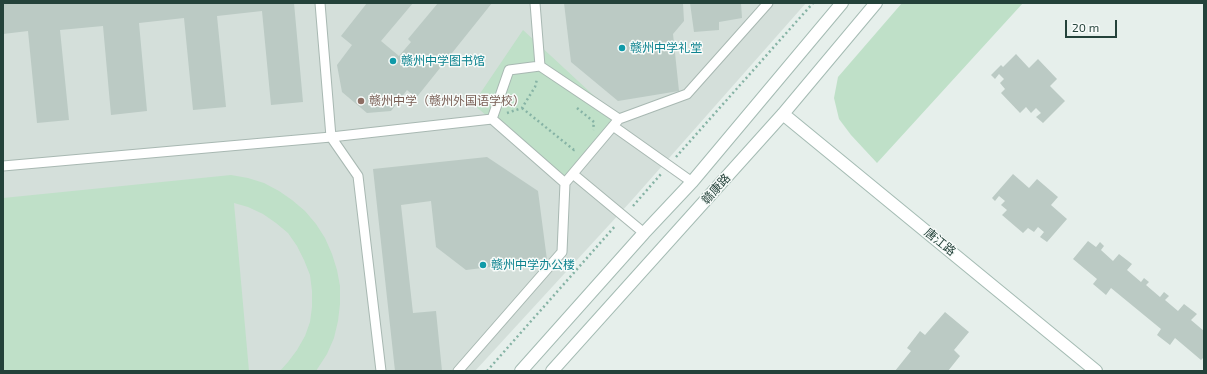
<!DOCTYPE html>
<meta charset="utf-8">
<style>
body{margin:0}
#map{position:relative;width:1207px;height:374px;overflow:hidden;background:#e6efeb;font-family:"Exo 2",sans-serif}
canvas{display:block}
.frame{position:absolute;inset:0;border:4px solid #24423a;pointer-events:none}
.scale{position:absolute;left:1065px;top:20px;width:52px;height:18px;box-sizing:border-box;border:2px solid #24423a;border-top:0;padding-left:5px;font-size:12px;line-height:14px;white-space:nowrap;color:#24423a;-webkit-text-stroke:3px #f7fbf9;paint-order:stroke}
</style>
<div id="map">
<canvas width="1207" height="374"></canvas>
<div class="frame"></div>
<div class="scale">20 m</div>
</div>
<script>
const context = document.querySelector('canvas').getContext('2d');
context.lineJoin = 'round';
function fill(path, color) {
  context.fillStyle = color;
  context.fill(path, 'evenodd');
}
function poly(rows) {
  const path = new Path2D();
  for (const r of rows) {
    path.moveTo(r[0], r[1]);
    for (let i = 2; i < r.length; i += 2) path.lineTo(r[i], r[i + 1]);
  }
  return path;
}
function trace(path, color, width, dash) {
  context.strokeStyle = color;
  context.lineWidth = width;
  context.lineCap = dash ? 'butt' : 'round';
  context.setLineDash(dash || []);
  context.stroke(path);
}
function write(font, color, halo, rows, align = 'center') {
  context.font = font + ' "Exo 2","Noto Sans SC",sans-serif';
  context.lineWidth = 3;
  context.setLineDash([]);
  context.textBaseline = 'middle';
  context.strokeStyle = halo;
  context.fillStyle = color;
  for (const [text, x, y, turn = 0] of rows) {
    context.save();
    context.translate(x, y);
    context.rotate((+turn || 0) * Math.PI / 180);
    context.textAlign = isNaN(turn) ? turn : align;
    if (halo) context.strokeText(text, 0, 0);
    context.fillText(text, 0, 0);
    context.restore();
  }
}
fill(poly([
 [3,3,806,3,632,200,475,371,3,371]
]), '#d4dfda');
fill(poly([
 [902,3,1023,3,877,163,851,135,839,119,834,98,838,77],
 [523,30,619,119,565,183,473,104],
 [231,175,248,178,264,183,279,191,292,200,305,211,316,224,325,238,332,254,337,270,340,286,340,304,338,321,334,338,327,354,316,371,280,371,288,362,297,350,305,336,310,322,312,307,312,291,310,275,304,260,297,246,288,233,276,223,263,214,248,207,234,203,249,371,3,371,3,198]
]), '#bfe0c8');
fill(poly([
 [3,3,294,3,303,102,271,105,262,11,217,16,226,107,193,110,184,18,139,23,147,111,111,115,103,26,60,30,69,120,37,123,28,31,3,34],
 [367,3,413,3,381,41,399,56,411,42,408,39,438,3,441,3,442,4,444,3,492,3,416,98,407,90,391,111,367,113,342,92,337,65,352,45,341,36],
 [564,3,683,3,684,21,673,34,679,91,618,101,571,62],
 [690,3,741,3,742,18,719,22,719,30,694,32],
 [1016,54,1029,68,1038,59,1057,79,1050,86,1065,101,1043,123,1036,117,1041,113,1036,108,1031,113,1026,107,1020,113,1001,93,1005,89,1000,83,1004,79,999,74,995,79,991,75,1001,65,1003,67],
 [487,157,538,191,547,260,466,270,436,247,431,201,401,205,413,313,436,311,442,371,395,371,373,169],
 [1013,174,1029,188,1037,179,1058,197,1051,205,1067,219,1047,242,1040,237,1044,232,1038,227,1034,232,1028,228,1023,233,1002,215,1007,210,1001,205,1005,201,999,196,995,201,992,198],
 [1088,241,1096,247,1100,242,1104,246,1101,250,1113,261,1119,254,1132,264,1127,270,1141,282,1144,278,1149,282,1146,285,1160,297,1164,292,1169,296,1165,300,1178,311,1184,304,1197,314,1191,320,1204,331,1204,357,1201,360,1175,338,1170,345,1157,335,1161,329,1111,288,1106,295,1093,284,1097,279,1073,259],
 [945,312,969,332,954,350,960,356,948,371,895,371,911,351,907,348,920,331,925,335]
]), '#bbcac4');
const lane = poly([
 [535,3,540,66],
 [613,126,692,182],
 [3,166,331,137,320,3],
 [573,174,644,233],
 [565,183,492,119,509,70,540,66,619,119],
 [381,371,358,176,331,137,492,119],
 [458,371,562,252,565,183,619,119,687,94,768,3]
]);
const secondary = poly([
 [783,114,1096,371],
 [521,371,644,233,692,182,842,3],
 [552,371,783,114,876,3]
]);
trace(lane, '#a8b8b2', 11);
trace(secondary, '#a4bbb3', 14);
trace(poly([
 [522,108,574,150,576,148],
 [577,108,594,122,593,130],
 [507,113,522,108,535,87,537,79],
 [676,157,813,3],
 [633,206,661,174],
 [487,371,616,225]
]), '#86b3a5', 2.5, [2, 3]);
trace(lane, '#fff', 9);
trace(secondary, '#fff', 12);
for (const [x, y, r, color] of [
 [622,48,4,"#0f9aa8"],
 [393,61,4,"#0f9aa8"],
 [361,101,4,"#8d6e63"],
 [483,265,4,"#0f9aa8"]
]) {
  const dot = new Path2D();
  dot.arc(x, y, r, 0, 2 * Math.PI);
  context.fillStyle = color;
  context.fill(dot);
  trace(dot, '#f7fbf9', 1.5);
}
write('12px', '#0d838f', '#f7fbf9', [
 ["赣州中学礼堂",630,48],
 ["赣州中学图书馆",401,61],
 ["赣州中学办公楼",491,265]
], 'left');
write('12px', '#785e54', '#f7fbf9', [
 ["赣州中学（赣州外国语学校）",369,101]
], 'left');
write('12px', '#24423a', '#f7fbf9', [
 ["赣康路",716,189,-48],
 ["唐江路",940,242,39]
]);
</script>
